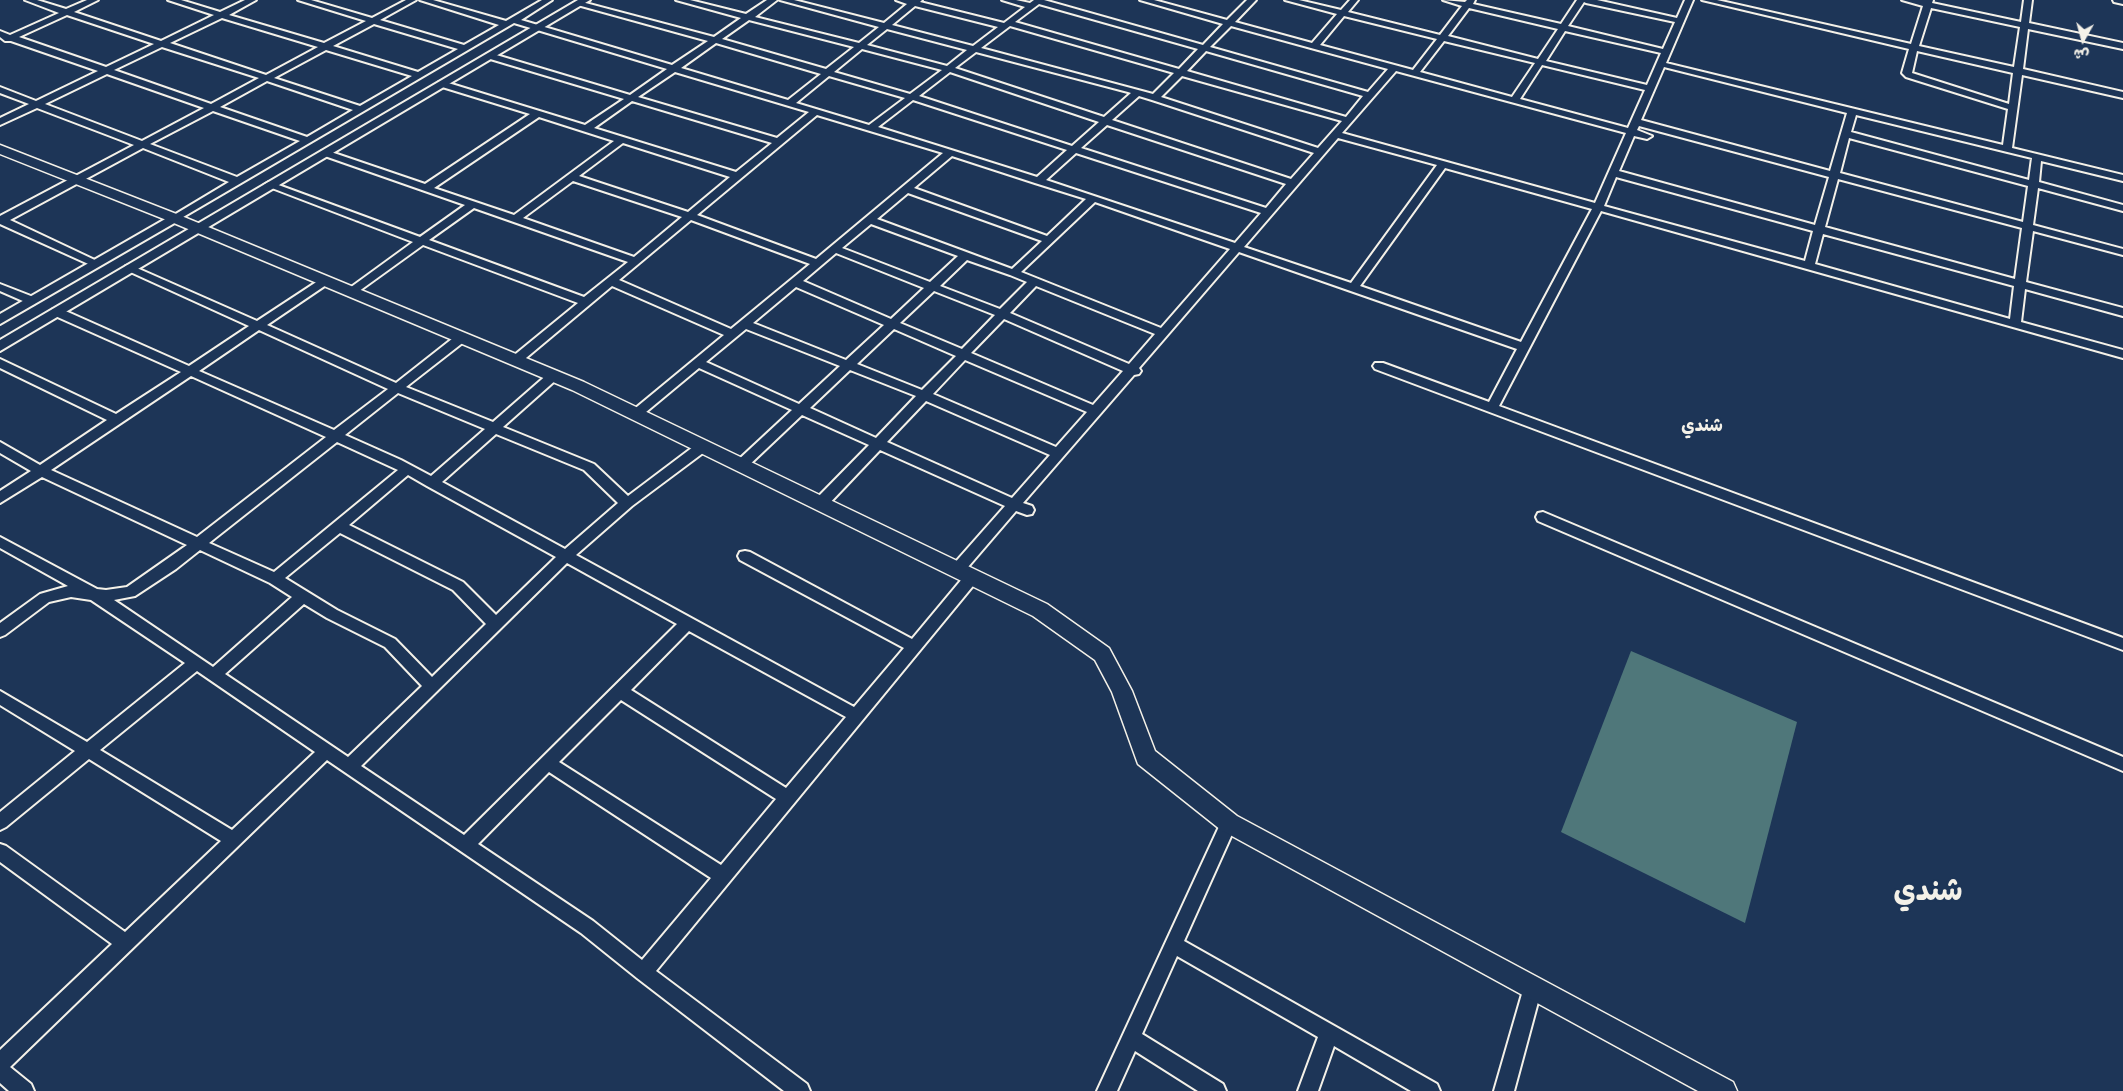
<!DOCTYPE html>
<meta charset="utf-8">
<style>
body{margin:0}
#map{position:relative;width:2123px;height:1091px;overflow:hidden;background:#1d3557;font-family:"Patrick Hand","Playpen Sans Arabic",sans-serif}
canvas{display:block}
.north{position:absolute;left:2058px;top:15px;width:50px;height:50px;-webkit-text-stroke:4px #1d3557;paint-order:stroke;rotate:187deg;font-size:14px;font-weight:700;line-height:20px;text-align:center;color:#f4f1e8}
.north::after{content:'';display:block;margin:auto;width:18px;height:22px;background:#f4f1e8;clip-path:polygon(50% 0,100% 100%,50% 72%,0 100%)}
</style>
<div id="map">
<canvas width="2123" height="1091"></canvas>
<div class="north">ش</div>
</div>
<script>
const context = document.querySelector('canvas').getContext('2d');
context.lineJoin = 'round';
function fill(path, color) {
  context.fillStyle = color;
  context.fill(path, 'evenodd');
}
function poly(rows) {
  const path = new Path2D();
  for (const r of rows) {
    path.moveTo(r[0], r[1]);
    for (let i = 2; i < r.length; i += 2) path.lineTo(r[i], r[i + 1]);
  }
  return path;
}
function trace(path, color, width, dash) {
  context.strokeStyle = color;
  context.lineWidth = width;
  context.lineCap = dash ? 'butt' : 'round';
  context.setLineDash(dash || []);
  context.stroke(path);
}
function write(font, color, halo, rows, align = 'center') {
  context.font = font + ' "Patrick Hand","Playpen Sans Arabic",sans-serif';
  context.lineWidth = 4;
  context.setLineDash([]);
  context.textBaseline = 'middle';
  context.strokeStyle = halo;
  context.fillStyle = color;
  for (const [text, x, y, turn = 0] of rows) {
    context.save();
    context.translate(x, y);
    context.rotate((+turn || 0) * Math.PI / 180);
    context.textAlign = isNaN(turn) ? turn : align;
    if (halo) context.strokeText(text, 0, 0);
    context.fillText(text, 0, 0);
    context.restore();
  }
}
fill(poly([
 [1631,651,1797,722,1745,923,1561,832]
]), '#4f777a');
const minor = poly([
 [25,0,37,0,66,9,87,0,98,0,74,12,161,41,214,15,168,0,181,0,220,12,245,0,256,0,229,15,324,43,366,21,298,0,311,0,372,18,406,0,416,0,380,20,464,45,499,25,420,0,433,0,506,21,542,0,552,0,521,20,672,65,708,41,574,4,578,1,714,37,741,18,676,0,690,0,746,14,767,0,777,0,755,17,859,43,879,27,780,0,794,0,884,23,907,4,896,0,922,0,920,2,1004,23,1025,7,1002,0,1016,0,1030,3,1034,0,1044,0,1203,45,1223,24,1140,0,1154,0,1227,20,1247,0,1256,0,1235,22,1312,43,1337,14,1285,0,1299,0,1341,10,1350,0,1358,0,1348,12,1440,35,1462,6,1443,0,1465,2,1467,0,1475,0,1473,4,1561,24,1577,0,1597,0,1677,18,1685,0,1693,0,1666,63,2003,145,2008,109,1906,77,1902,73,1909,49,1702,0,1717,0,1911,44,1923,6,1902,0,1933,0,1932,3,2021,22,2024,0,2032,0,2029,23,2123,43,2123,49,2028,29,2023,69,2123,92,2123,98,2022,75,2012,148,2123,175,2123,181,2041,161,2039,182,2123,205,2123,211,2038,188,2033,225,2123,249,2123,255,2033,231,2026,282,2123,308,2123,316,2025,289,2021,322,2123,350,2123,358,1601,211,1499,406,2123,638,2123,650,1375,369,1373,366,1375,363,1383,363,1489,402,1517,349,1239,252,1139,368,1141,371,1139,374,1134,375,1023,503,1032,506,1034,510,1032,514,1027,515,1016,511,962,574,957,575,952,574,950,570,952,566,1005,506,880,450,825,508,815,508,813,504,815,500,869,445,802,415,746,468,736,468,735,465,736,462,792,410,699,368,640,417,632,417,630,414,632,411,724,335,612,286,520,363,512,363,510,360,512,357,578,303,423,245,355,294,347,294,345,292,347,290,413,242,264,185,269,182,273,183,420,237,465,205,322,155,322,151,328,151,425,184,530,114,439,86,439,82,445,82,585,125,624,99,487,58,487,54,493,54,630,95,667,69,514,23,178,220,170,220,169,218,229,182,143,148,10,220,99,262,100,264,95,267,0,224,0,216,134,145,37,108,0,125,0,118,29,104,0,93,0,87,36,101,98,71,11,41,5,41,0,37,0,31,10,35,59,13,25,0],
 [1584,2,1586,3,1675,22,1663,49,1568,26,1584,2],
 [1039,4,1198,49,1179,69,1015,22,1039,4],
 [915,6,998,27,973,46,892,25,915,6],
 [1469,8,1558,29,1538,59,1448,36,1469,8],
 [1931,8,2020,27,2014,67,1919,46,1931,8],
 [67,15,154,44,106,67,19,37,67,15],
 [1344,16,1437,39,1413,70,1320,45,1344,16],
 [222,18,318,47,266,75,170,43,222,18],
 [749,20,854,47,826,69,722,39,749,20],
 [374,24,458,49,418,72,333,46,374,24],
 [1010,26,1174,73,1153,94,981,48,1010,26],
 [1231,26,1311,48,1388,69,1368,92,1210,47,1231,26],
 [887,29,967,50,947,66,867,45,887,29],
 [1565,31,1661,53,1647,85,1546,61,1565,31],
 [1444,41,1535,63,1512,97,1420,72,1444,41],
 [716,43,821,74,788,100,681,68,716,43],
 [162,47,259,78,211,104,114,70,162,47],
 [862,49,942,70,910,94,834,72,862,49],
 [326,50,412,76,360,106,274,78,326,50],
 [1206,51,1363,96,1346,117,1187,71,1206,51],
 [1917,51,2013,73,2009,104,1912,73,1917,51],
 [976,52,1128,92,1131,93,1104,117,955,68,976,52],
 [1542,65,1645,90,1628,128,1520,99,1542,65],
 [1664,67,1847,113,1830,171,1641,120,1664,67],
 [1396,71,1626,133,1595,203,1342,133,1396,71],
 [675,72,809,112,777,138,638,97,675,72],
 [950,72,1099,122,1072,146,919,96,950,72],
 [107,74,204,108,142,141,45,104,107,74],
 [829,76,905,98,869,125,796,103,829,76],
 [1182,76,1342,121,1318,148,1161,97,1182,76],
 [267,81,353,110,307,137,220,107,267,81],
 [1139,96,1152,100,1314,153,1291,179,1112,120,1139,96],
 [913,100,1067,150,1037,177,878,127,913,100],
 [632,101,772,143,736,172,594,128,632,101],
 [213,111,300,141,237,177,150,144,213,111],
 [817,115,943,153,816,259,697,215,817,115],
 [1856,115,2032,158,2029,180,1851,132,1856,115],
 [539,117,614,141,514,215,434,188,539,117],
 [1107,125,1286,184,1266,208,1081,148,1107,125],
 [1639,126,1829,177,1815,225,1619,171,1634,136,1647,139,1652,136,1637,130,1639,126],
 [1338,138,1437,165,1351,283,1244,247,1338,138],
 [1849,138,2028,186,2023,222,1840,173,1849,138],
 [623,143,730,177,688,212,579,176,623,143],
 [1076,153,1261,213,1235,243,1046,180,1076,153],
 [952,156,1035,183,1086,199,1047,236,914,188,952,156],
 [1445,168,1592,209,1521,342,1360,286,1445,168],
 [1616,177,1813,231,1805,261,1604,206,1616,177],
 [1838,179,2022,228,2015,279,1825,227,1838,179],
 [573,181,682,217,634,257,523,218,573,181],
 [908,193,1042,241,1012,269,877,219,908,193],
 [1095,202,1230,249,1161,328,1021,272,1095,202],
 [474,208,628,262,584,297,429,240,474,208],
 [691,220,810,264,731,329,619,280,691,220],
 [871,224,958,256,930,282,842,248,871,224],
 [1823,234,2014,286,2010,319,1815,264,1823,234],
 [836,253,924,288,891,319,803,281,836,253],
 [967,260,1010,275,1027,282,1000,309,940,286,967,260],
 [1036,286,1155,334,1129,364,1010,313,1036,286],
 [796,287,884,325,846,360,753,323,796,287],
 [934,291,995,315,962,349,900,323,934,291],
 [1004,319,1123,371,1093,405,971,353,1004,319],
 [746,329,840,366,799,404,706,362,746,329],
 [894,329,956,356,922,390,857,364,894,329],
 [965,360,1087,412,1056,447,933,394,965,360],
 [850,370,916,396,876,438,810,408,850,370],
 [926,401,1050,455,1012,498,887,442,926,401],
 [2113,0,2123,0,2123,4,2114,2,2113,0],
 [130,265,257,321,321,279,329,279,331,281,329,283,267,325,396,383,457,335,465,335,467,338,465,341,406,387,493,422,549,373,557,373,559,376,557,379,503,427,594,464,628,496,697,444,707,444,708,447,707,450,632,506,576,555,854,707,904,648,740,560,738,556,740,552,745,551,750,552,912,639,967,573,972,571,977,573,979,577,977,581,656,971,807,1084,810,1091,784,1091,637,978,581,933,327,760,10,1067,31,1084,34,1091,9,1091,0,1083,0,1050,112,944,0,862,0,844,6,846,125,932,221,841,89,759,6,827,0,830,0,812,75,751,0,705,0,691,87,742,185,663,91,600,71,597,49,602,5,635,0,637,0,623,40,594,68,586,0,548,0,537,97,589,106,590,127,587,187,545,42,477,0,503,0,491,31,471,0,453,0,442,40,465,107,420,0,368,0,359,116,414,181,372,53,315,51,312,53,309,61,309,189,366,249,326,126,270,125,268,126,266,130,265],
 [259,330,388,389,334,430,199,371,259,330],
 [191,376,326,437,197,537,51,470,191,376],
 [398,393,485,429,431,476,401,460,345,435,398,393],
 [496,434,584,470,618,503,565,549,442,482,496,434],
 [337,442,398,470,274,572,209,543,337,442],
 [408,475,427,486,556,557,496,615,463,582,349,525,408,475],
 [340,533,453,590,486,624,432,677,395,639,337,610,285,578,340,533],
 [200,550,270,583,292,597,213,667,114,600,135,596,176,569,200,550],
 [567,563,677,624,464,835,361,766,567,563],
 [304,604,327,618,385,647,422,686,348,757,225,674,304,604],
 [689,631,846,717,786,788,631,690,689,631],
 [197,671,315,752,232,830,100,750,197,671],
 [621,700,776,799,721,865,559,762,621,700],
 [549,772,711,878,642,960,593,921,478,844,549,772],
 [0,284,36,298,38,301,32,305,0,291,0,284],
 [1543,512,2123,757,2123,771,1538,521,1536,517,1538,513,1543,512],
 [1229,815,1235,818,1237,823,1184,941,1437,1084,1440,1091,1411,1091,1334,1046,1318,1091,1298,1091,1318,1037,1177,956,1142,1034,1223,1084,1226,1091,1198,1091,1135,1051,1117,1091,1097,1091,1223,818,1229,815],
 [1533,978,1539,981,1542,987,1514,1091,1494,1091,1524,987,1527,981,1533,978]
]);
const tertiary = poly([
 [578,0,590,0,0,351,0,340,578,0],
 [174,214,180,218,178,221,0,324,0,314,174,214]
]);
const secondary = poly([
 [0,145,179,215,584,382,1047,604,1109,648,1132,691,1155,751,1237,816,1733,1082,1737,1091,1698,1091,1221,830,1138,764,1112,692,1095,660,1033,616,572,390,169,221,0,154,0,145]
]);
trace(minor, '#f4f1e8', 4);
trace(tertiary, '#f4f1e8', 4);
trace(secondary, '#f4f1e8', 3);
fill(minor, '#1d3557');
fill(tertiary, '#1d3557');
fill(secondary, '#1d3557');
write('bold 18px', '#f4f1e8', '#1d3557', [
 ["شندي",1702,426]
]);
write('bold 30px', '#f4f1e8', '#1d3557', [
 ["شندي",1928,892]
]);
</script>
